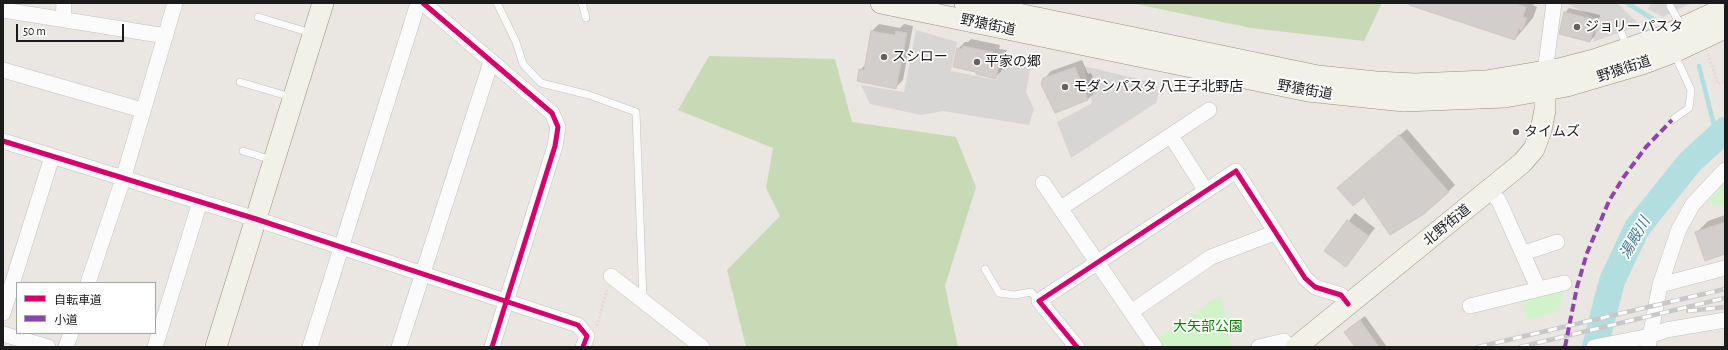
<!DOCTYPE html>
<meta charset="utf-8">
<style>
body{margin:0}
#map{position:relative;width:1728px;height:350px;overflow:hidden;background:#eae6e2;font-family:"Alegreya Sans","Noto Sans JP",sans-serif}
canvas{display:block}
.frame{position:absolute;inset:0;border:4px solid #1b1b1b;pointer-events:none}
.legend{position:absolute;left:16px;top:282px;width:140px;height:52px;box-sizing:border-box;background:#fff;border:1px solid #a4a4a4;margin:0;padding:5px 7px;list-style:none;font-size:12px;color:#1b1b1b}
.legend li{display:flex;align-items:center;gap:8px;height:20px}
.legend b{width:20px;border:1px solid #a4a4a4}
.scale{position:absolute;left:16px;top:24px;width:108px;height:18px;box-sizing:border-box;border:2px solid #1b1b1b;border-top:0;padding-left:5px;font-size:12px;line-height:14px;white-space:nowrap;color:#1b1b1b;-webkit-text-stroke:3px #fff;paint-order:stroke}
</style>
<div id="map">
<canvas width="1728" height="350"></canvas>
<div class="frame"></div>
<ul class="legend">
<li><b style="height:5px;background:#d6006c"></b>自転車道</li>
<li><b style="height:5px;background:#8e44ad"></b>小道</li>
</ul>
<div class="scale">50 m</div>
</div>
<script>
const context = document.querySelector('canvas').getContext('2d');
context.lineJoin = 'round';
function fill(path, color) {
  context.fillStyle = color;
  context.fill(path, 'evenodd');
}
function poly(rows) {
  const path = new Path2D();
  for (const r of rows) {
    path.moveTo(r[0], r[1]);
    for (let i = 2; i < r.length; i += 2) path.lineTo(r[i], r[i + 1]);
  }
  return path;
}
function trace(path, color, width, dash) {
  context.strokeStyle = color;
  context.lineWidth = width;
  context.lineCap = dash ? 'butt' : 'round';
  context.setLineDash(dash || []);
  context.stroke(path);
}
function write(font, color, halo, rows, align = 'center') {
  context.font = font + ' "Alegreya Sans","Noto Sans JP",sans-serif';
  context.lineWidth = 3.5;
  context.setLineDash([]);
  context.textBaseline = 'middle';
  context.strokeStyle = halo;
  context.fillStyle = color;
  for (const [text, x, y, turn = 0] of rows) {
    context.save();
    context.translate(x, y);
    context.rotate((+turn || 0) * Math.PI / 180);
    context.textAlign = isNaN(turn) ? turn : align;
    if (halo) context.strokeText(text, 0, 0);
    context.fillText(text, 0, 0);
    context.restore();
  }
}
fill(poly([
 [1566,3,1617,3,1640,25,1593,42,1599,20],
 [1651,3,1692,3,1663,17,1648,9],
 [916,30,957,42,951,71,997,80,1002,54,1032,60,1026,92,1034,109,1029,125,943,111,921,115,870,104,861,85,904,92],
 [1084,66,1155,83,1159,92,1156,103,1071,158,1057,122,1092,103]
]), '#d8d6d4');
fill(poly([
 [1131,3,1382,3,1364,41,1251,28],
 [709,56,835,59,852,122,956,137,976,187,945,286,958,347,746,347,727,270,780,216,766,188,773,148,678,110]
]), '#c8dab5');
fill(poly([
 [1725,183,1725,204,1719,206,1708,202],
 [1564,288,1559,311,1527,320,1522,298],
 [1221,295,1232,346,1163,347,1157,339]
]), '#d1f3ca');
fill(poly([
 [1408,3,1534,3,1533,5,1537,7,1533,18,1515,39],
 [1569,8,1600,15,1595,36,1590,41,1565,13],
 [879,24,900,28,904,24,913,26,903,80,896,87,860,70,866,64,872,31],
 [971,39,1000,45,999,49,1007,50,1002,70,995,78,978,71,958,49,965,42,968,42],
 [1082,60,1088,74,1091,73,1095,83,1092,85,1095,92,1088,99,1044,79,1051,71],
 [1407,129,1455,185,1448,192,1364,195,1346,181],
 [1355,213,1375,228,1346,266,1325,251],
 [1725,215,1725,253,1696,233,1708,221],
 [1365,316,1387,347,1356,347,1345,332]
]), '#0003');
trace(poly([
 [1627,3,1653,19],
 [1699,66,1717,137]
]), '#b3dee0', 4.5);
trace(poly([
 [1595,347,1612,281,1637,228,1690,162,1725,130]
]), '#b3dee0', 26);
const building = poly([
 [1409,3,1513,3,1526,7,1523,17,1527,18,1522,31,1519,29,1515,40,1409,5,1409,3],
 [1564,12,1596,20,1590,42,1559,34,1564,12],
 [871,31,895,35,896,31,907,33,896,89,857,81,859,69,864,70,871,31],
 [963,46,993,52,992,56,1000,57,996,79,976,74,976,72,953,67,957,48,962,49,963,46],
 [1075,67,1081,81,1084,79,1088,91,1085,92,1088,100,1055,113,1041,84,1043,78,1075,67],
 [1399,135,1449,192,1424,214,1390,235,1364,197,1353,206,1337,188,1399,135],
 [1347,220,1369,236,1346,267,1324,251,1347,220],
 [1725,222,1725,254,1705,261,1695,232,1725,222],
 [1360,320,1379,347,1355,347,1344,332,1360,320]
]);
fill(building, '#d2cecb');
trace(building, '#cdc7c4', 1);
const lane = poly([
 [497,3,516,42,523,64,541,83,589,95,636,112,643,300],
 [582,3,586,18],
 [1670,6,1682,27],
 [258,17,311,33],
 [1621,32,1627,47],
 [240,82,291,97],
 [1672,120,1689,108,1691,90,1674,53],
 [243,151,272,160],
 [985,269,999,293,1015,295,1031,292,1039,301]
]);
const street = poly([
 [423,3,552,113,558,127,555,146,492,347],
 [3,10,166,36],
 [63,20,64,3],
 [3,70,142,110],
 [1545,72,1554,3],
 [1171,136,1206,191],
 [3,141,256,219,578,325,587,336,583,347],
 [1043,183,1155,347],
 [1490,191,1499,201,1538,288],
 [1061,208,1209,110],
 [1524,253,1557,242],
 [611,276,702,347],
 [88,283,123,179,175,3],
 [1660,285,1725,268],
 [1470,306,1564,283],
 [1131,312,1211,257,1274,233],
 [3,313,52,157],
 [3,334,48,347],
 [66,347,71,333],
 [155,347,200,202],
 [310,347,418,3],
 [399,347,491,62],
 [1077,347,1039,301,1236,171,1305,278,1315,287,1341,295,1348,304],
 [1259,347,1284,341,1289,347],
 [1594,347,1650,336,1666,330,1725,320],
 [1648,347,1660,285,1679,229,1693,204,1725,170]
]);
const secondary = poly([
 [881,3,1308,91,1404,101,1505,97,1567,86,1642,64,1674,52,1725,28],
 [965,3,1318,76,1376,82,1415,84,1486,81,1563,68,1594,60,1662,37,1725,8],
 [216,347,323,3],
 [1296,347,1522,163,1534,149,1541,130,1545,110,1545,77]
]);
trace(lane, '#c2c1bf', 8);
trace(street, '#c2c1bf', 16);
trace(secondary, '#94917b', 22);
trace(poly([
 [1708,54,1718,84,1725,81],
 [597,326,607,290]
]), '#ead7d7', 2.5, [2, 2]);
trace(lane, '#fcfbfb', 7);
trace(street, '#fcfbfb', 15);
trace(secondary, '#f2f1e8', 21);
const rail = poly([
 [1688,311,1725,307],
 [1478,347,1725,289],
 [1520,347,1725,298]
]);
trace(rail, '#c9c8c8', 4.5);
trace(rail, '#fff', 3, [9]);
trace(poly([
 [1565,347,1577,287,1587,253,1609,201,1623,178,1646,147,1672,120]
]), '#8e44ad', 4, [8, 4]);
trace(poly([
 [423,3,552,113,558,127,555,146,492,347],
 [3,141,256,219,578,325,587,336,583,347],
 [1077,347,1039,301,1236,171,1305,278,1315,287,1341,295,1348,304]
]), '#d6006c', 5);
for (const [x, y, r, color] of [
 [1577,27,4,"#636261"],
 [884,57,4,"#636261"],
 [977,62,4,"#636261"],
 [1065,87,4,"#636261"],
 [1516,132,4,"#636261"]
]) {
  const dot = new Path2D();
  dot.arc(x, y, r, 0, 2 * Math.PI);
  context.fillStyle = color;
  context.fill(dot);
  trace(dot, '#fff', 1.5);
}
write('14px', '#1b1b1b', '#fff', [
 ["野猿街道",988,25,12],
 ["野猿街道",1624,69,-18],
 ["野猿街道",1305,90,10],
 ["北野街道",1447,225,-39]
]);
write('14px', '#1b1b1b', '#fff', [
 ["ジョリーパスタ",1585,27],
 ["スシロー",892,57],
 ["平家の郷",985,62],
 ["モダンパスタ 八王子北野店",1073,87],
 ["タイムズ",1524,132]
], 'left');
write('14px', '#0d7e04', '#fff', [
 ["大矢部公園",1208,327]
]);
write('italic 15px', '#3b7898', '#fff', [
 ["湯殿川",1635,238,-60]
]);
</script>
